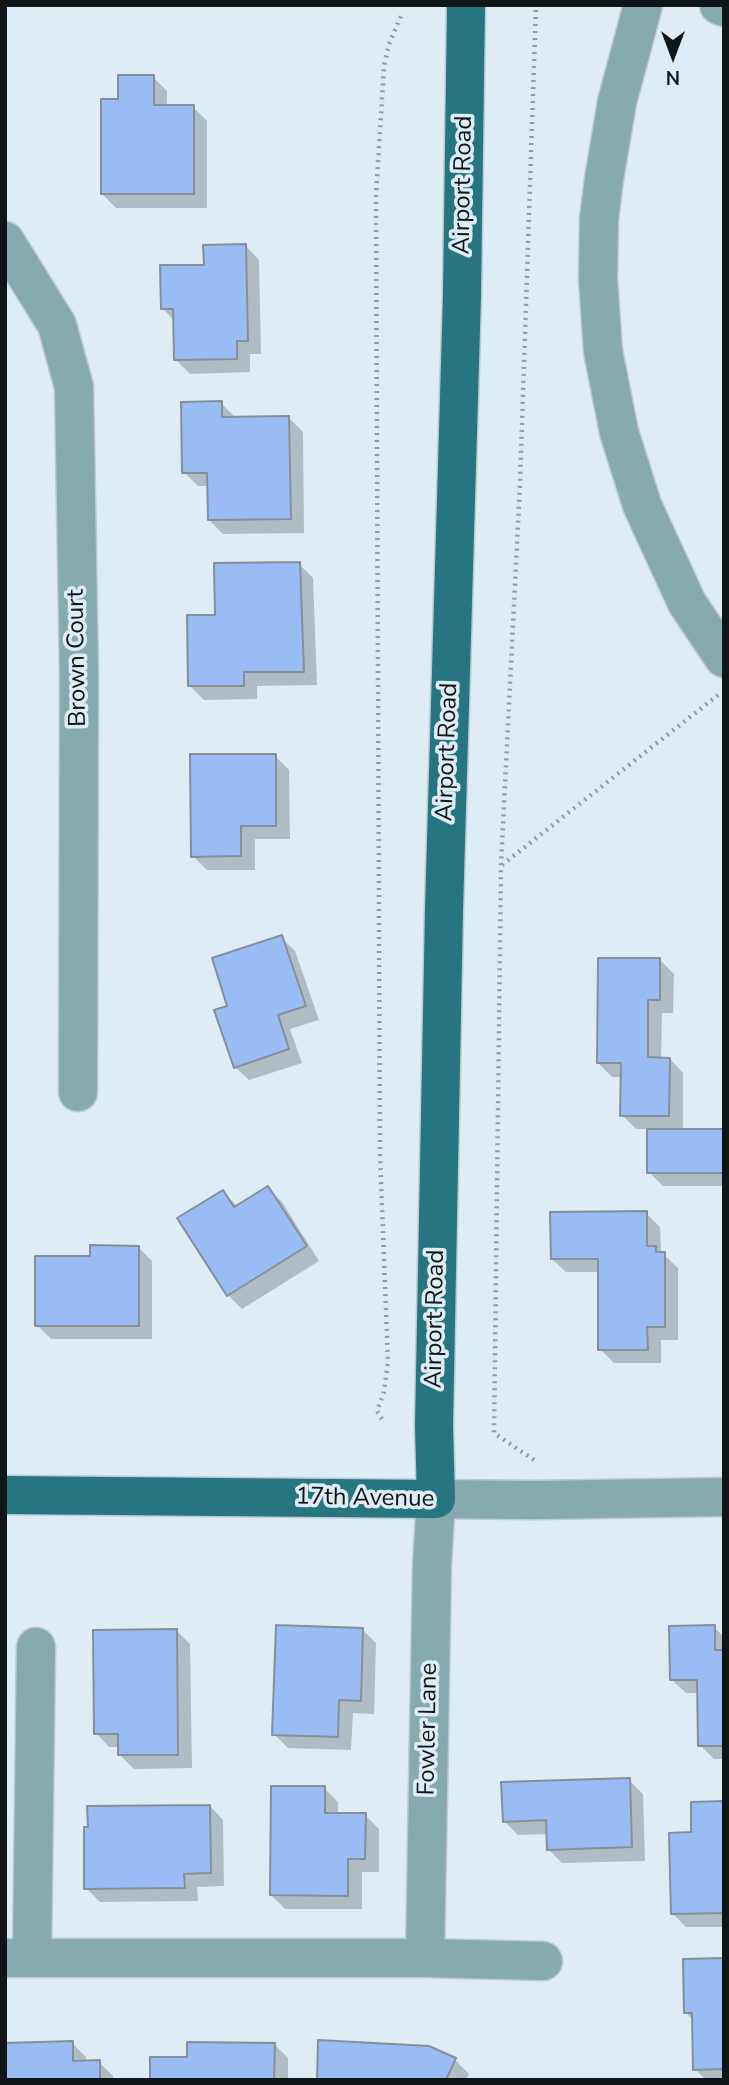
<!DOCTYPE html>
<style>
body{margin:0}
#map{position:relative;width:729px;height:2085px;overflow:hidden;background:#ddecf5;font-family:"Nunito Sans",sans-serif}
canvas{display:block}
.frame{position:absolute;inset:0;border:7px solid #101518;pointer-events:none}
.north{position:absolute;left:638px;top:21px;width:70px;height:70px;-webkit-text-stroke:5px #ddecf5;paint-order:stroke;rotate:180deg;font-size:19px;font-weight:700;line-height:28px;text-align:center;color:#101518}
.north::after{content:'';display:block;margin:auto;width:24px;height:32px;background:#101518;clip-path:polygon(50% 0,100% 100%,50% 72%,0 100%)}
</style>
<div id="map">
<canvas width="729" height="2085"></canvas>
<div class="frame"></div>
<div class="north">N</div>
</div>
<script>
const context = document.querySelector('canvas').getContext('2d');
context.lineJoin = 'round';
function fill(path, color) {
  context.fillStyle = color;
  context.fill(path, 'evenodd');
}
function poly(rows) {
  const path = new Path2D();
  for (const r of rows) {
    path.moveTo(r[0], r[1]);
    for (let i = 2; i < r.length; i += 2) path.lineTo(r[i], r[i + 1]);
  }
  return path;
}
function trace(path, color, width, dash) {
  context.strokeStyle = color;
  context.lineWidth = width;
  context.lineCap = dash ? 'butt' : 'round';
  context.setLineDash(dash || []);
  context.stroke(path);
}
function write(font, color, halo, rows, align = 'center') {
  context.font = font + ' "Nunito Sans",sans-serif';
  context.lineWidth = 7;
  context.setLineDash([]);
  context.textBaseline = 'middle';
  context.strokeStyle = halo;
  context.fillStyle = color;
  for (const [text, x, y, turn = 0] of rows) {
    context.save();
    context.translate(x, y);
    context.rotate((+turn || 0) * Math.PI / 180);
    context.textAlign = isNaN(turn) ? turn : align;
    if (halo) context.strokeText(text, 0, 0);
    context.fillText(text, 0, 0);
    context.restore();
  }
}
fill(poly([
 [153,77,167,91,167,107,193,107,207,121,207,208,116,208,102,194,119,101],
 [246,246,259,260,261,354,250,354,250,372,190,374,176,360,175,321,163,309,205,267],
 [221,403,235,417,289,418,303,432,304,533,223,534,209,520,209,486,198,486,184,472],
 [299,564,313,578,317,685,257,686,257,699,204,700,190,686],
 [275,756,289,770,290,839,255,839,255,870,207,870,193,856],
 [281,937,295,951,319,1020,290,1029,302,1063,249,1080,235,1067,230,1007],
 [660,960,674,974,673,1013,662,1013,661,1059,670,1059,683,1073,683,1130,724,1131,724,1186,663,1186,649,1172,649,1129,636,1129,622,1115,622,1077,612,1077,598,1063],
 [268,1188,282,1202,319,1261,242,1309,228,1295,223,1192,237,1206],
 [646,1213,660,1227,661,1252,678,1268,678,1340,661,1340,661,1363,614,1363,600,1349,600,1272,566,1272,552,1259],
 [139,1248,152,1261,152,1339,51,1339,37,1325,92,1258],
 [714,1627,724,1637,724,1759,714,1759,700,1745,699,1693,686,1693,672,1680],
 [362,1629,376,1643,374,1714,353,1713,351,1750,288,1748,274,1734],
 [176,1630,190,1644,192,1768,134,1769,120,1755,120,1747,109,1747,96,1733],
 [629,1780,643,1794,645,1861,562,1863,548,1849,548,1834,518,1835,504,1821],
 [324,1788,338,1802,338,1815,365,1815,379,1829,379,1872,362,1872,362,1909,285,1909,271,1895],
 [724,1803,724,1927,686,1927,673,1914,693,1834],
 [210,1806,223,1820,224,1886,197,1887,198,1901,100,1902,86,1888],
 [724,1960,724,2080,706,2080,695,2069,694,2021,686,2013],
 [320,2042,394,2044,455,2060,469,2074,466,2080,319,2080],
 [72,2043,86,2057,86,2062,99,2062,113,2076,113,2080,5,2080],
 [274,2044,288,2058,288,2080,151,2080,189,2059]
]), '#0003');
const building = poly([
 [118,75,154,75,154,105,194,105,194,194,101,194,101,99,118,99,118,75],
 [246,244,248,341,237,341,237,359,174,360,173,309,161,309,160,265,204,265,203,245,246,244],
 [222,401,222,417,289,416,291,519,208,520,207,473,182,473,181,402,222,401],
 [300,562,304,672,244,672,244,686,188,686,187,615,215,615,214,563,300,562],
 [190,754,276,754,276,826,241,826,241,856,191,857,190,754],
 [282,935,306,1006,278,1015,289,1049,234,1068,214,1010,227,1006,212,958,282,935],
 [598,958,660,958,660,1000,648,1000,648,1057,670,1058,669,1116,620,1116,621,1063,597,1063,598,958],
 [647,1129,724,1129,724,1173,647,1173,647,1129],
 [268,1186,307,1246,227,1296,177,1218,223,1190,234,1207,268,1186],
 [647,1211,647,1246,656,1246,656,1252,665,1252,665,1327,647,1327,648,1350,598,1350,598,1259,551,1259,550,1212,647,1211],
 [90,1245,139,1246,139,1326,35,1326,35,1256,90,1256,90,1245],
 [276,1625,363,1628,361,1701,339,1700,338,1737,272,1735,276,1625],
 [715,1625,715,1650,724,1650,724,1746,698,1746,697,1680,670,1680,669,1626,715,1625],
 [177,1629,178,1755,118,1755,118,1734,94,1734,93,1630,177,1629],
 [630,1778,632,1847,547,1850,546,1820,503,1822,501,1782,630,1778],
 [271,1786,325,1786,325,1813,366,1813,365,1859,348,1859,348,1896,270,1895,271,1786],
 [724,1801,724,1913,671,1914,669,1833,691,1832,691,1802,724,1801],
 [210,1805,211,1873,184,1874,185,1888,84,1889,84,1827,88,1827,87,1806,210,1805],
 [724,1958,724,2069,693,2070,692,2013,684,2013,683,1959,724,1958],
 [318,2040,429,2046,456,2058,446,2080,317,2080,318,2040],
 [73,2041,73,2061,100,2060,100,2080,5,2080,5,2043,73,2041],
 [187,2042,275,2043,274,2080,150,2080,150,2057,187,2057,187,2042]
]);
fill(building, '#99bcf4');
trace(building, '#868e9a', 2);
const minor = poly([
 [643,5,617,102,604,179,599,219,598,279,603,351,619,432,642,505,687,603,724,658],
 [719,5,724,7],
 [5,241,57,325,74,387,79,674,78,1092],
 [5,1958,425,1958,543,1961],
 [32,1958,36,1647],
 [425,1958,432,1565,436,1499,534,1500,724,1497]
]);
const major = poly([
 [5,1495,436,1499,434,1426,444,910,462,295,466,5]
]);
trace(minor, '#bccad2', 41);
trace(major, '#bccad2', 41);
trace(poly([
 [502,865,718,695],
 [382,1419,377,1411,384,1392,388,1361,380,1156,376,196,384,66,389,44,401,16],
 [534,1460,494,1433,501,865,520,484,536,5]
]), '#909ba2', 4.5, [2, 5]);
trace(minor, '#86aab0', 38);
trace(major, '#267580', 38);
write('24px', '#101518', '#ddecf5', [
 ["Airport Road",464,185,-89],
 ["Brown Court",78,658,-91],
 ["Airport Road",448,752,-88],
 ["Airport Road",436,1319,-89],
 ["17th Avenue",365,1499,1],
 ["Fowler Lane",429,1729,-89]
]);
</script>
